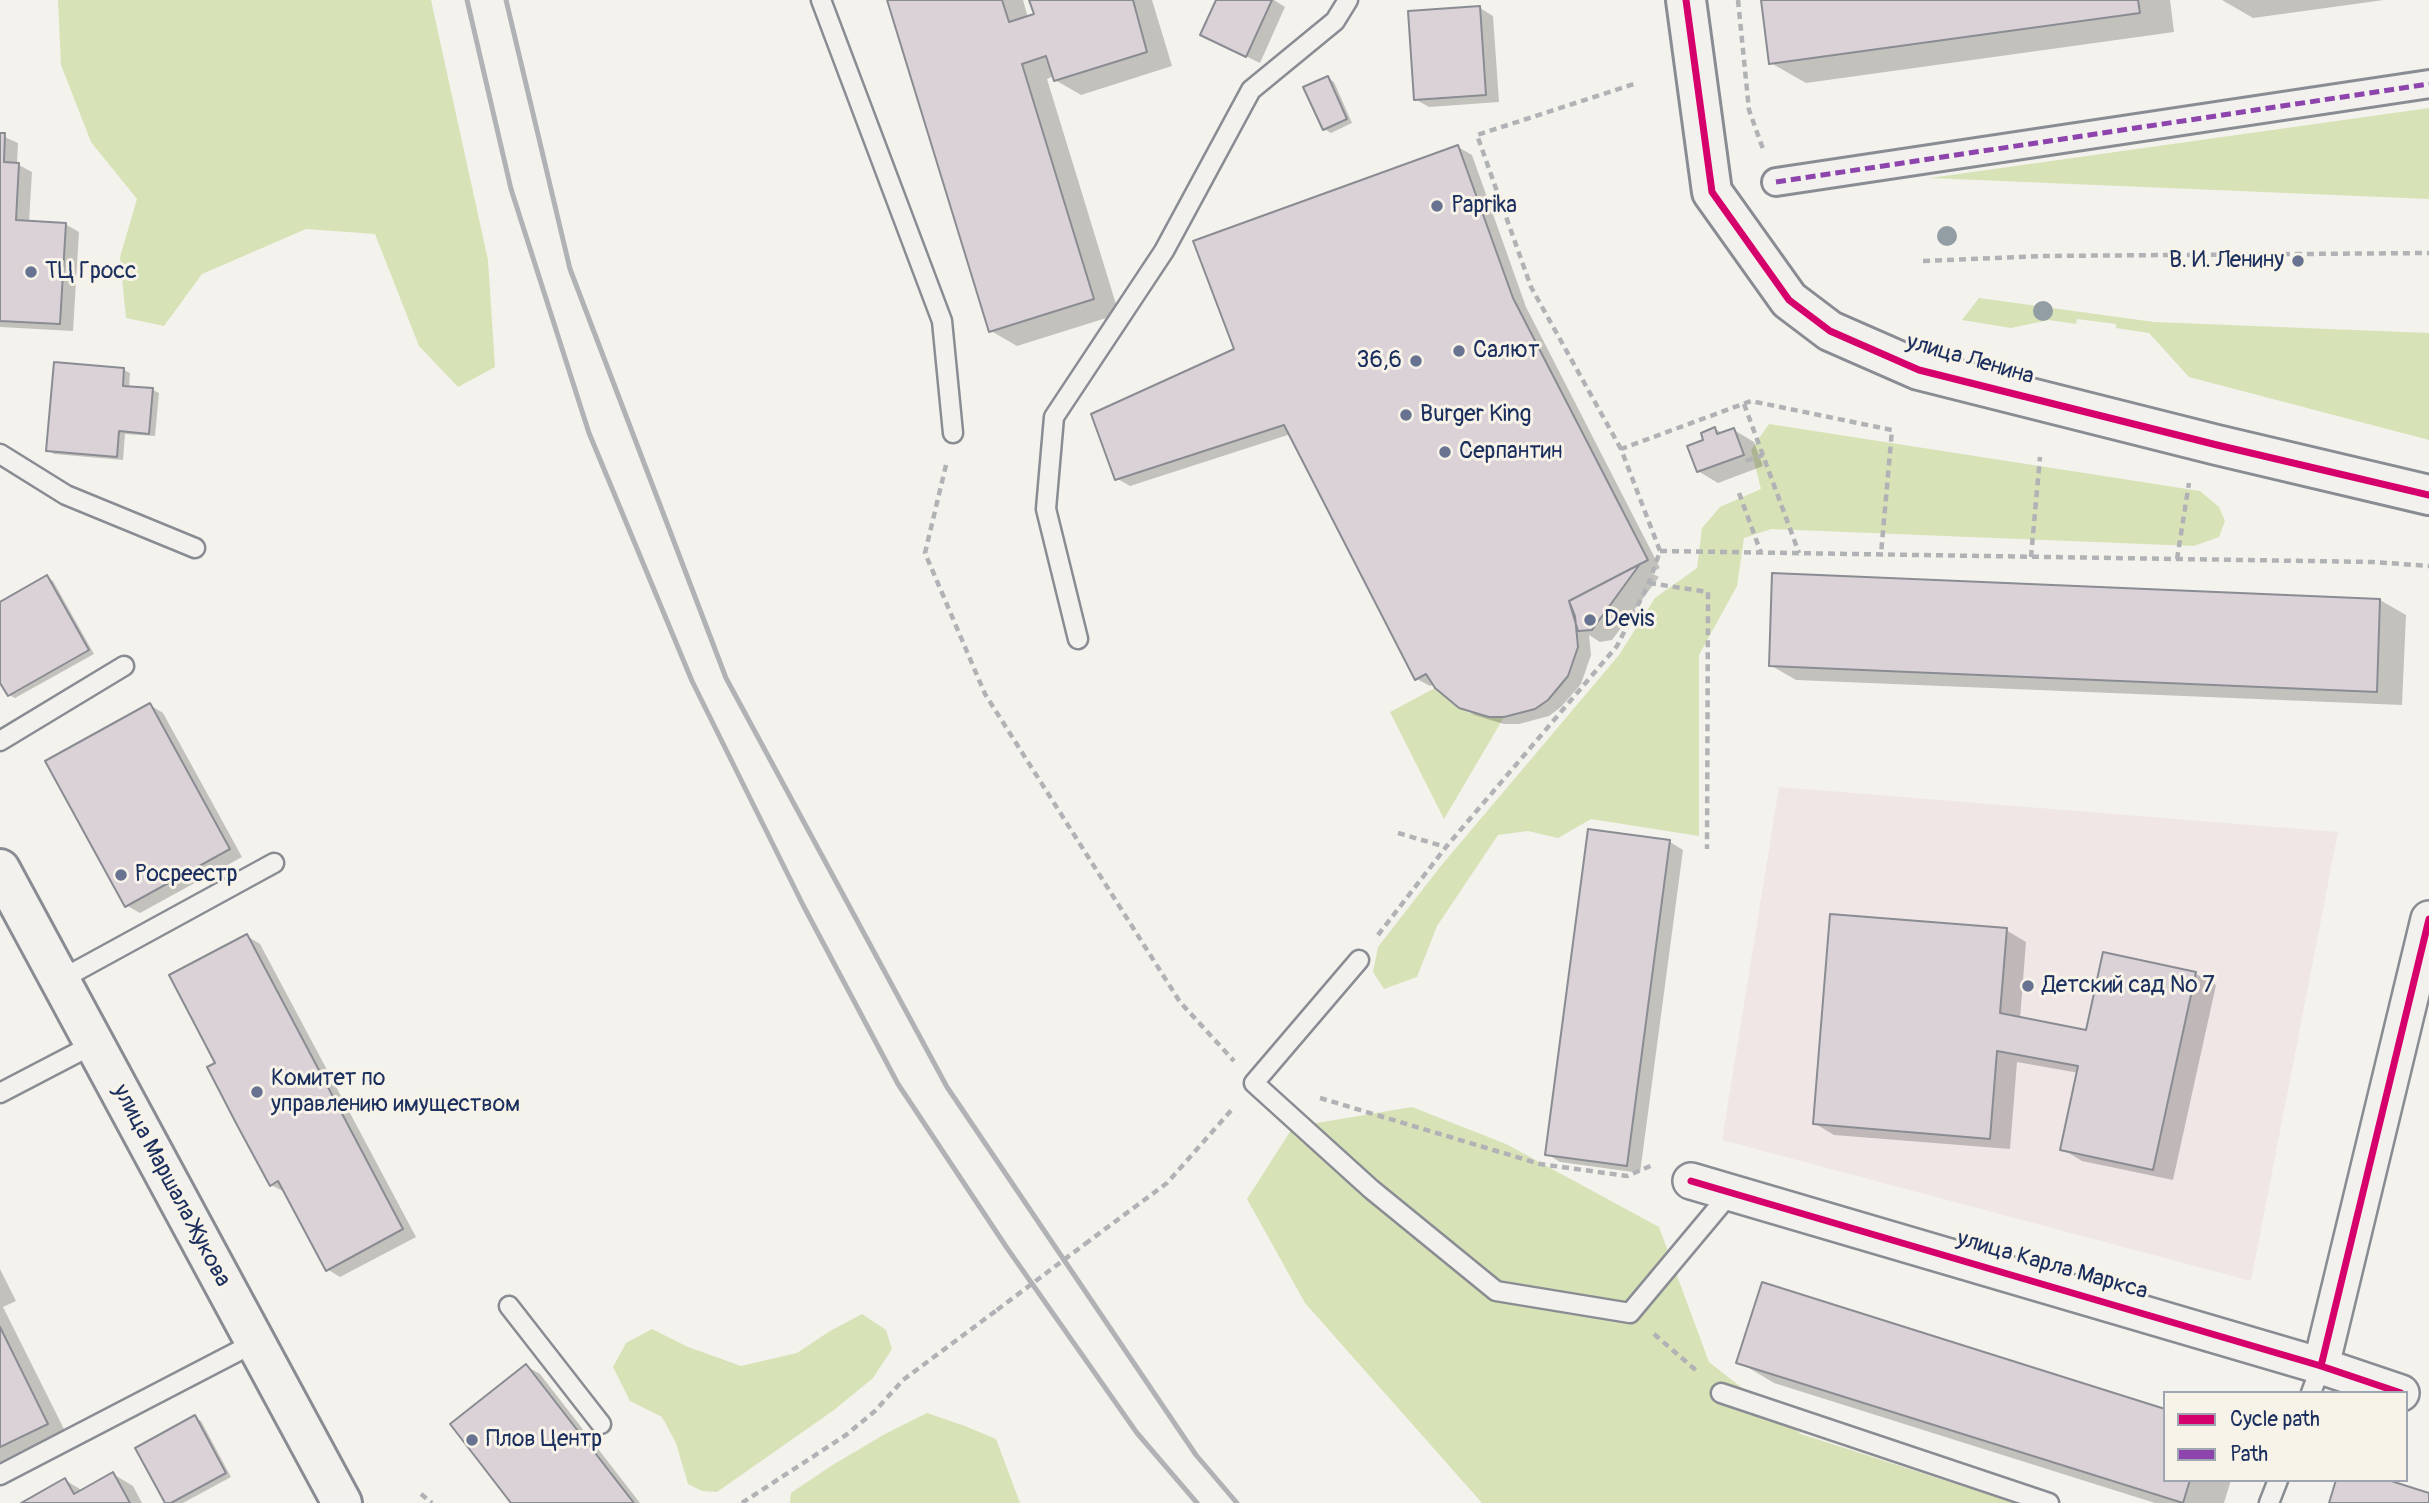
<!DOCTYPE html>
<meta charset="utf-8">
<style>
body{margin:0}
#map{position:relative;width:2429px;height:1503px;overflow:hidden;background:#f4f2ec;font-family:Pangolin,sans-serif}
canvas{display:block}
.legend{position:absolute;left:2163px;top:1391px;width:245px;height:91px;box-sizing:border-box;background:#f7f3e8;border:2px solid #9fa5b1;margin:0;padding:9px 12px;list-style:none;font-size:21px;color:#1b2f5e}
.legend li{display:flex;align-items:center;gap:14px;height:35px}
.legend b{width:35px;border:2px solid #9fa5b1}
</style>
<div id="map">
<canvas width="2429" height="1503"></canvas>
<ul class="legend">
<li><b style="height:9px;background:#d6006c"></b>Cycle path</li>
<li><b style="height:9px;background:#8e44ad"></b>Path</li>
</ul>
</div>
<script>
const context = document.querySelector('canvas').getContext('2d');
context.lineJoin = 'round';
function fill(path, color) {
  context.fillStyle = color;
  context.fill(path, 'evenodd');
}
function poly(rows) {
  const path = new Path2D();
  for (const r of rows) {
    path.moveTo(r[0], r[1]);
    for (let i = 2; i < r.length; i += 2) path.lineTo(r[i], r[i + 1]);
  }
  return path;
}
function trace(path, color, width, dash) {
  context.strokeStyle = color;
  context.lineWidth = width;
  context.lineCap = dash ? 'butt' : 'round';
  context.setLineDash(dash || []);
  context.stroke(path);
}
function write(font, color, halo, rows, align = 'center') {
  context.font = font + ' Pangolin,sans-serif';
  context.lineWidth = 6;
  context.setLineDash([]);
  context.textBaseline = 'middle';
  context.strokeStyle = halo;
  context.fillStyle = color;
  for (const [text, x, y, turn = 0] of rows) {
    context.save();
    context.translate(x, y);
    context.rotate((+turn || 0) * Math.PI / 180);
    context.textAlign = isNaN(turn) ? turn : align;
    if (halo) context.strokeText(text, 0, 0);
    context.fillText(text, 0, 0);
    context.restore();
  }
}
fill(poly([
 [1779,787,2338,832,2251,1281,1722,1140]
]), '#f0e6e6');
fill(poly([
 [58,0,431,0,488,260,495,367,458,387,419,346,375,234,306,229,202,274,164,326,126,318,120,257,137,199,91,142,61,65],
 [2429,108,2429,199,1930,178],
 [1979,298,2154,322,2429,333,2429,440,2189,377,2149,333,2116,328,2116,324,2077,319,2076,324,2049,320,2011,328,1962,320],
 [1769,424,2200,491,2219,507,2225,521,2219,537,2194,546,1771,529,1744,538,1737,586,1699,655,1699,836,1591,819,1558,838,1528,831,1498,835,1437,926,1417,977,1384,989,1373,972,1378,947,1440,867,1619,655,1655,598,1697,568,1702,528,1720,507,1761,489,1751,450],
 [1435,688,1459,708,1473,714,1489,717,1504,717,1444,819,1390,712],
 [1412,1107,1506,1144,1659,1227,1709,1362,1801,1434,2015,1503,1482,1503,1305,1303,1247,1199,1293,1127],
 [862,1314,886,1330,892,1349,873,1378,834,1410,717,1492,702,1491,688,1484,676,1443,662,1417,630,1401,613,1367,626,1343,652,1329,688,1347,741,1366,797,1353,830,1331],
 [927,1413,965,1426,996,1439,1020,1503,790,1503,791,1493,831,1466,885,1434]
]), '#d7e2b7');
fill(poly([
 [889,0,1023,0,1028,18,1036,16,1031,0,1152,0,1172,66,1081,95,1055,80,1054,76,1047,79,1119,314,1017,346,991,331],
 [1218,0,1274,0,1285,7,1260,63,1202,35],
 [1762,0,2170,0,2174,32,1806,83,1771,63],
 [2222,0,2384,0,2253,18],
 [1480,8,1493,16,1499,102,1429,107,1415,99],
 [1328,78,1334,82,1352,123,1331,133,1324,129],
 [0,135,18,143,17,164,32,172,29,222,65,224,79,232,73,331,0,327],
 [1458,147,1472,155,1526,307,1660,568,1651,573,1659,577,1612,640,1600,642,1589,635,1591,655,1581,684,1561,707,1549,716,1519,724,1504,724,1474,715,1460,706,1435,684,1430,686,1417,679,1291,434,1130,486,1116,478,1237,350],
 [124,370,130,373,129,388,153,390,159,393,155,436,125,434,123,460,54,454,48,450],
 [1715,429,1724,434,1734,430,1754,442,1763,466,1718,483,1698,471],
 [47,577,53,581,94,654,15,698,9,695,0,679,0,604],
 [2380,600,2406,615,2402,705,1796,680,1770,665],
 [150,705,163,713,242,857,140,913,126,905],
 [1670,842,1683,850,1640,1173,1560,1162,1547,1154],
 [2006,930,2026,942,2020,1019,2087,1032,2104,954,2196,974,2216,985,2173,1180,2082,1161,2062,1149,2079,1073,2017,1062,2010,1149,1834,1135,1814,1123],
 [247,936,260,944,416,1237,340,1277,327,1269,285,1192,271,1185],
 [0,1269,16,1301,3,1307,67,1435,0,1468],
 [1739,1362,2165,1480,2231,1480,2224,1503,2155,1503,1774,1383],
 [526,1366,540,1374,640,1503,513,1503],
 [195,1417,201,1421,231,1477,183,1503,167,1503],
 [113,1474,133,1486,142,1503,24,1503,65,1480,83,1491]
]), '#0003');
const building = poly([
 [887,0,1002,0,1009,22,1034,14,1029,0,1133,0,1147,52,1054,81,1046,56,1022,64,1094,299,989,332,887,0],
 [1216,0,1272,0,1246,57,1200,35,1216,0],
 [1761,0,2138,0,2140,13,1769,64,1761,0],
 [1480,6,1486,95,1414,100,1408,11,1480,6],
 [1328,76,1347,119,1323,130,1303,87,1328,76],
 [0,133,5,133,4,162,19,163,16,220,66,223,60,324,0,321,0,133],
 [1458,145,1513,298,1648,560,1569,601,1575,616,1578,647,1568,676,1548,700,1535,709,1504,717,1489,717,1459,708,1435,688,1426,674,1415,680,1284,425,1115,480,1091,414,1234,349,1193,241,1458,145],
 [54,362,124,368,123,386,153,388,149,434,119,431,117,457,46,451,54,362],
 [1715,427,1717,434,1734,428,1744,455,1697,472,1687,446,1703,440,1701,433,1715,427],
 [1640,564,1592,630,1578,631,1569,601,1640,564],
 [1772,573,2380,599,2377,692,1769,666,1772,573],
 [47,575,89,650,8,696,0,683,0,602,47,575],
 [150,703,230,849,125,907,45,761,150,703],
 [1588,829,1670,840,1627,1166,1545,1155,1588,829],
 [1830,914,2007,928,2000,1013,2086,1030,2103,952,2196,972,2153,1170,2060,1150,2078,1066,1997,1051,1990,1139,1813,1124,1830,914],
 [247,934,403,1229,326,1271,278,1181,270,1186,237,1125,207,1067,215,1063,169,975,247,934],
 [1762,1282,2165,1409,2165,1480,2190,1480,2183,1503,1736,1363,1762,1282],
 [0,1327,48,1424,0,1447,0,1327],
 [526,1364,634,1503,511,1503,450,1424,526,1364],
 [195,1415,226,1473,171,1503,165,1503,135,1448,195,1415],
 [113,1472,130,1503,21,1503,65,1478,74,1494,113,1472],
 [2336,1480,2388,1480,2429,1493,2429,1503,2329,1503,2336,1480]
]);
fill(building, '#dbd2d7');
trace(building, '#898c92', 2);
const service = poly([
 [821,0,942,321,953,433],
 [0,454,66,495,195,548],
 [1078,639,1046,509,1054,417,1164,251,1251,90,1335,21,1348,0],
 [0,741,124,666],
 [1359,960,1254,1083,1371,1189,1496,1291,1630,1313,1732,1191],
 [60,980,274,863],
 [0,1093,94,1044],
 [509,1306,601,1424],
 [1721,1393,2049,1503],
 [2311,1393,2321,1366],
 [0,1475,256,1342],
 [2269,1503,2278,1480]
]);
const pedestrian = poly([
 [1776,182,2429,84]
]);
const minor = poly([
 [1691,1181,2321,1366,2401,1393],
 [2321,1366,2429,919]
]);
const tertiary = poly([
 [1686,0,1712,192,1789,300,1830,331,1919,370,2217,445,2429,495]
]);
const secondary = poly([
 [0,869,342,1503]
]);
trace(service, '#898c92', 23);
trace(pedestrian, '#898c92', 32);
trace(minor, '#898c92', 40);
trace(tertiary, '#898c92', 44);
trace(secondary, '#898c92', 44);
trace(poly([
 [1738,0,1749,110,1763,149],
 [1923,261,2042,256,2429,253],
 [1744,404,1799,553],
 [1621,449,1531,287,1477,135,1634,84],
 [1746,461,1763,455],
 [946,465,925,553,985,694,1180,1002,1234,1061],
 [1739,493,1761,553],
 [1660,551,2373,562,2429,566],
 [2031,557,2040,457],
 [2177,559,2189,483],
 [1649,583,1708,592,1707,849],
 [1398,833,1446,847],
 [1378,935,1446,847,1617,646,1649,583,1660,551,1621,449,1751,401,1892,430,1881,554],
 [1320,1098,1540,1164,1627,1176,1655,1164],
 [1085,1244,1167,1183,1234,1107],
 [1654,1334,1698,1372],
 [421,1494,432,1503],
 [742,1503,846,1435,875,1411,903,1380,997,1310]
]), '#b1b2b5', 4.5, [7, 5]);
trace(service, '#f2f1ed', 18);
trace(pedestrian, '#f2f1ed', 26);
trace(minor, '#f2f1ed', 35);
trace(tertiary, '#f2f1ed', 38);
trace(secondary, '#f2f1ed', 38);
trace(poly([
 [467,0,511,189,589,433,692,681,803,905,898,1084,1007,1248,1137,1433,1197,1503],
 [506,0,570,269,726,678,947,1087,1196,1455,1237,1503]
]), '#b1b2b5', 5);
trace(poly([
 [997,1310,1085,1244]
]), '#b1b2b5', 4.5, [7, 5]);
trace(poly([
 [1776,182,2429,84]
]), '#8e44ad', 5, [10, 5]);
trace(poly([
 [1686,0,1712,192,1789,300,1830,331,1919,370,2217,445,2429,495],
 [1691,1181,2321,1366,2401,1393],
 [2321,1366,2429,919]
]), '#d6006c', 7);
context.fillStyle = '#939da4';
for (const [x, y] of [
 [1947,236],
 [2043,311]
]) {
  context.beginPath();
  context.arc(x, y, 10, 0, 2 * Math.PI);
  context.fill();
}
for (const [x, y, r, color] of [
 [1437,206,7,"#677390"],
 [2298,261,7,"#677390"],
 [31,272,7,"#677390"],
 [1459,351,7,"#677390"],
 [1416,361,7,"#677390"],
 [1406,415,7,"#677390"],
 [1445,452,7,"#677390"],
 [1590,620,7,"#677390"],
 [121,875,7,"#677390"],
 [2028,986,7,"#677390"],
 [257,1092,7,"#677390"],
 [472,1440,7,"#677390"]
]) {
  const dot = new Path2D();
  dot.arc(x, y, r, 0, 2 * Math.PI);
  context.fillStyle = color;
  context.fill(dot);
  trace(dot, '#f7f3e8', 2.5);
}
write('23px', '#1b2f5e', '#f7f3e8', [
 ["Paprika",1451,206],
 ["В. И. Ленину",2284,261,"right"],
 ["ТЦ Гросс",45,272],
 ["Салют",1473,351],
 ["36,6",1402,361,"right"],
 ["Burger King",1420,415],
 ["Серпантин",1459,452],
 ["Devis",1604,620],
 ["Росреестр",135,875],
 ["Детский сад № 7",2042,986],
 ["Комитет по",271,1079],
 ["управлению имуществом",271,1105],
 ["Плов Центр",486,1440]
], 'left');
write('23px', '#1b2f5e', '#f7f3e8', [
 ["улица Ленина",1970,360,16],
 ["улица Маршала Жукова",171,1186,62],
 ["улица Карла Маркса",2052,1266,16]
]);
</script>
